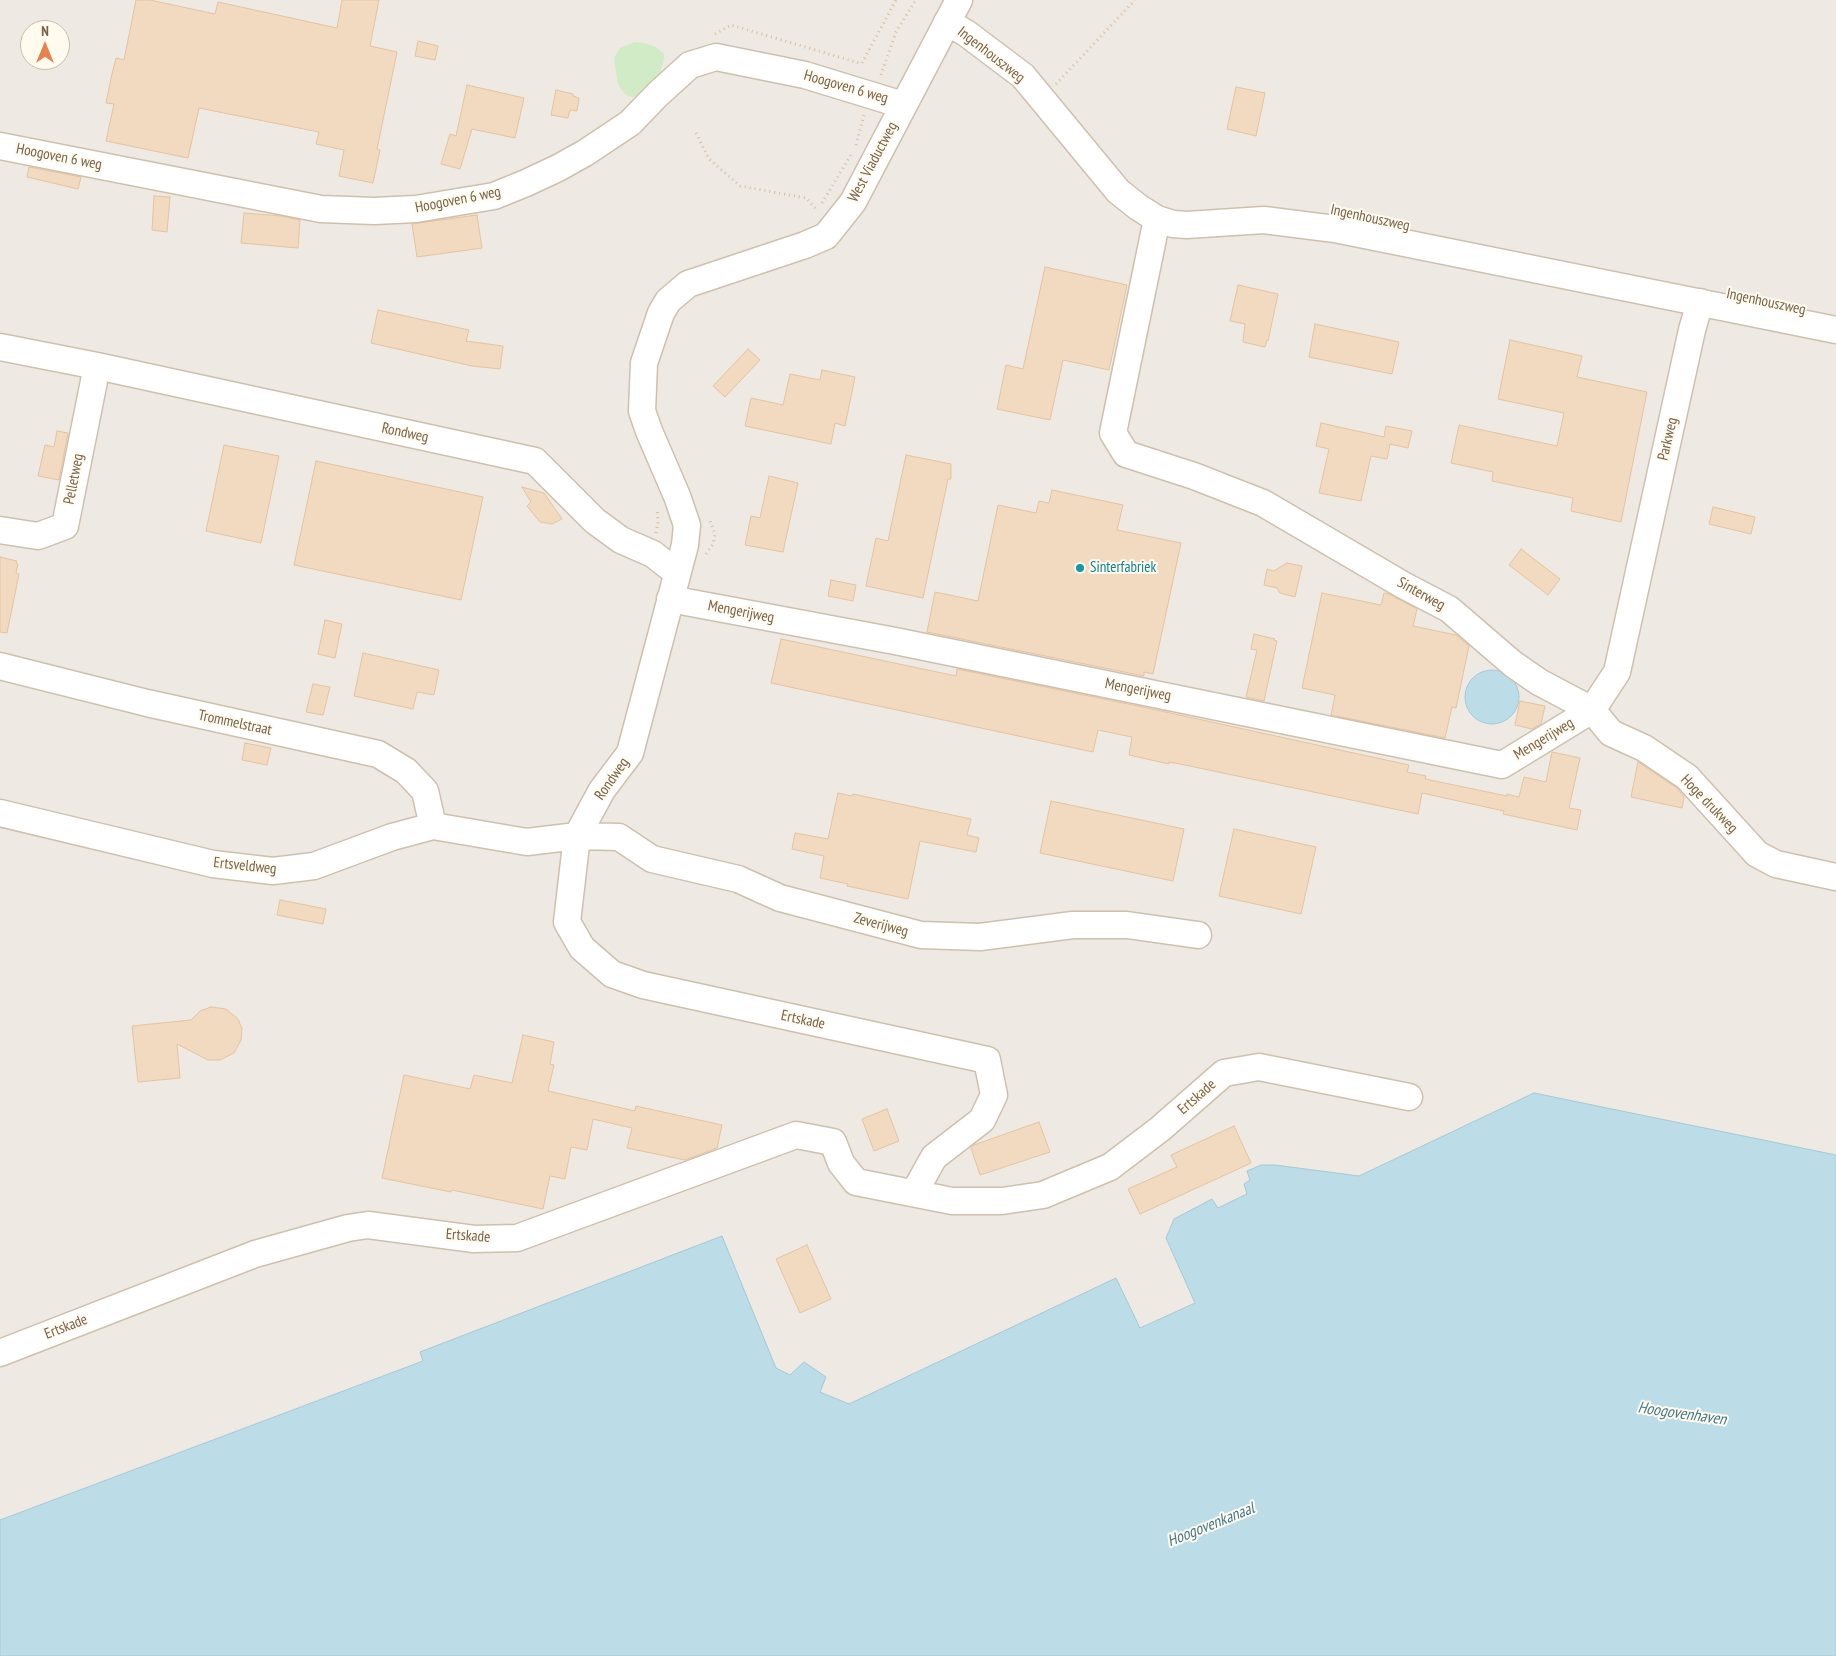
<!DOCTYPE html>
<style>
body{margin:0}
#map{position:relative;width:1836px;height:1656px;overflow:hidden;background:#fdf7e9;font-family:"PT Sans Narrow",sans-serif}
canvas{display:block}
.north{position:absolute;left:20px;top:20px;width:50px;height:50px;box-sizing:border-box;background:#fffbef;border:1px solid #c9bdad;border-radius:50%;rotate:0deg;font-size:14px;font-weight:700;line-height:20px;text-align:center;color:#78614b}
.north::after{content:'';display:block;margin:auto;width:18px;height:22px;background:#e7824d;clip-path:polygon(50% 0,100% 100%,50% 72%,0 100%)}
</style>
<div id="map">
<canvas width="1836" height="1656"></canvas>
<div class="north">N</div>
</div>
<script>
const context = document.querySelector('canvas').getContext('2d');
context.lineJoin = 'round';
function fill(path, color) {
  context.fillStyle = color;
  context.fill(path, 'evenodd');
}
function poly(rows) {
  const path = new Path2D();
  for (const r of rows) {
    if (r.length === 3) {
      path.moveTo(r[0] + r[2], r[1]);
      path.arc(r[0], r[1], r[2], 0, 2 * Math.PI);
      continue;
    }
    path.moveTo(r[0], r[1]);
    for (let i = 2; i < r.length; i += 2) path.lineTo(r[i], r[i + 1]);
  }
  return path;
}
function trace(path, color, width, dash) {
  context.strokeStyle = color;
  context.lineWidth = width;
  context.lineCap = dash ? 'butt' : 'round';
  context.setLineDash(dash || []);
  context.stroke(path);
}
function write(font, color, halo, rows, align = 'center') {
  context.font = font + ' "PT Sans Narrow",sans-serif';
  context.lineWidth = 4;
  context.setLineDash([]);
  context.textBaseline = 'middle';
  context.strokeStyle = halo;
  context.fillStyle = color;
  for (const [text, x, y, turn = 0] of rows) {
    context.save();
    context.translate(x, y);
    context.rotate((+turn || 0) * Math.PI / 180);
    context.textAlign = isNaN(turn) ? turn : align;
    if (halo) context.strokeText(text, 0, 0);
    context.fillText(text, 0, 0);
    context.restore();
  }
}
fill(poly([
 [0,0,1836,0,1836,1209,1231,1322,925,1397,0,1656],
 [30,30,60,30,60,60,30,60]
]), '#eee9e2');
fill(poly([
 [635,42,644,43,656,47,664,54,664,59,661,71,655,80,637,96,632,97,626,95,620,88,617,80,614,58,620,48]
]), '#d1ebc6');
const water = poly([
 [1492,697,27],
 [1534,1093,1836,1155,1836,1656,0,1656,0,1520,423,1361,420,1352,722,1236,776,1368,790,1375,804,1362,826,1377,820,1392,849,1404,1116,1278,1140,1328,1195,1303,1166,1238,1174,1219,1212,1199,1218,1208,1247,1194,1244,1184,1250,1180,1247,1171,1261,1165,1275,1165,1359,1176,1534,1093]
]);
fill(water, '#bcdce7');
trace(water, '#a2cad9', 1);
const building = poly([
 [136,0,150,0,215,14,218,2,337,28,342,0,379,0,370,46,397,52,377,149,380,150,373,183,339,176,344,150,316,144,319,132,199,108,188,158,106,141,114,104,106,103,111,78,116,58,124,60,136,0],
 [418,41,438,46,435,60,415,56,418,41],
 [467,85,524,98,515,138,472,129,460,169,441,164,450,134,456,136,467,85],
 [1236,87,1265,93,1256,136,1227,129,1236,87],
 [556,90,573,94,573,96,579,98,577,111,570,110,568,118,551,115,556,90],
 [29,167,81,177,78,189,27,177,29,167],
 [154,196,170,197,167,232,152,230,154,196],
 [244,213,281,216,300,220,298,248,241,243,244,213],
 [477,215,482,248,417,257,412,224,477,215],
 [1045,267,1127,285,1109,370,1063,360,1050,420,997,409,1006,365,1023,369,1045,267],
 [1238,285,1278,294,1268,341,1267,340,1265,347,1243,342,1245,324,1230,321,1238,285],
 [378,310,469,330,466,341,503,346,500,369,472,366,371,343,378,310],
 [1315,324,1399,342,1392,374,1309,357,1315,324],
 [1510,340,1582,356,1577,377,1647,392,1621,522,1571,511,1573,498,1492,481,1493,472,1451,463,1459,425,1557,446,1564,413,1498,399,1510,340],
 [748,349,760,360,725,397,713,386,748,349],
 [822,370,855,377,845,426,835,423,831,444,745,426,751,398,783,405,790,374,820,380,822,370],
 [1321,423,1384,437,1386,426,1412,431,1408,448,1390,444,1387,459,1371,456,1361,501,1319,493,1329,449,1316,446,1321,423],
 [57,431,68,433,59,480,38,476,45,445,54,447,57,431],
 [224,445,279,456,261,543,206,531,224,445],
 [906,455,951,464,951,479,948,479,923,598,866,586,876,538,888,541,906,455],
 [316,461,483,497,461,600,294,565,316,461],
 [769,476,798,483,783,552,745,545,751,516,760,518,769,476],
 [522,487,544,493,562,519,552,524,540,522,527,506,531,502,522,487],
 [1052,490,1123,505,1117,530,1181,543,1153,674,1144,672,1144,676,927,632,935,592,978,601,998,505,1036,513,1039,501,1049,503,1052,490],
 [1713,507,1755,517,1751,534,1709,524,1713,507],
 [1521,549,1560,579,1548,595,1509,565,1521,549],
 [0,557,17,561,16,563,18,564,16,573,19,574,7,633,0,632,0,557],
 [1287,563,1302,566,1295,597,1280,593,1277,588,1264,585,1267,569,1274,571,1287,563],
 [831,580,856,585,853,601,828,596,831,580],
 [1322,593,1381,605,1384,593,1389,594,1417,609,1413,626,1456,635,1469,646,1456,708,1452,707,1445,738,1331,715,1335,695,1302,688,1322,593],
 [325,620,342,624,335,658,318,654,325,620],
 [1254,634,1275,639,1274,640,1277,641,1264,701,1246,697,1257,650,1251,649,1254,634],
 [781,639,956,676,957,669,1138,706,1409,765,1407,772,1426,776,1425,779,1507,796,1507,794,1519,797,1524,777,1546,782,1552,752,1580,758,1569,808,1581,810,1577,830,1503,814,1504,811,1422,793,1418,814,1185,765,1169,762,1169,764,1129,755,1132,737,1098,730,1093,752,771,683,781,639],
 [363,653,439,670,434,695,417,692,413,709,354,696,363,653],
 [313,684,330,687,323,715,306,712,313,684],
 [1520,701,1545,706,1541,724,1532,729,1515,725,1520,701],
 [245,743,271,748,267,765,242,760,245,743],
 [1638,762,1677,788,1684,797,1682,808,1631,797,1638,762],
 [838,793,852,796,853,794,971,819,967,835,979,838,976,852,920,841,908,899,847,886,848,884,820,878,824,856,792,849,795,833,828,839,838,793],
 [1051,801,1184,829,1173,881,1040,853,1051,801],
 [1234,829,1316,847,1301,914,1219,896,1234,829],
 [280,900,326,909,323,924,277,915,280,900],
 [211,1007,226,1009,238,1019,242,1029,241,1040,234,1053,220,1060,208,1060,177,1044,180,1078,138,1082,132,1026,191,1020,200,1011,211,1007],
 [523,1035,554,1042,550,1064,554,1065,548,1091,635,1111,636,1106,722,1125,717,1148,685,1160,627,1148,632,1128,593,1119,587,1150,571,1147,565,1179,550,1176,543,1209,452,1190,451,1192,382,1178,404,1075,470,1089,474,1075,512,1083,523,1035],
 [887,1109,899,1141,874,1151,862,1119,887,1109],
 [1039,1122,1050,1152,980,1175,971,1148,974,1145,1039,1122],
 [1234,1126,1251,1163,1140,1214,1128,1189,1177,1167,1171,1155,1234,1126],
 [807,1245,831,1299,800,1313,776,1259,807,1245]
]);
fill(building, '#f2dac0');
trace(building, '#e5c3a0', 1);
const minor = poly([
 [947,22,966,33,1023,76,1118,191,1138,207,1157,219,1173,224,1187,225,1264,220,1335,229,1836,330],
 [0,146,321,209,374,211,416,209,494,196,526,183,558,168,585,153,630,123,658,94,690,65,716,57,805,75,903,105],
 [1157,219,1113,433,1126,454,1194,476,1263,503,1403,585,1449,609,1513,664,1539,682,1592,710,1617,672,1692,330,1700,302],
 [0,347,97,366,535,461,595,521,621,540,653,554,677,573],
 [0,530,38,536,65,526,97,366],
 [670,599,895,641,1502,765,1592,710,1611,733,1644,748,1687,777,1757,854,1776,864,1836,877],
 [0,666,147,703,378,754,406,771,425,791,433,826],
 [0,813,213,864,273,871,314,866,392,837,433,826,527,842,577,836,619,837,652,859,738,879,780,898,921,935,980,937,1073,925,1127,925,1198,935],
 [914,1193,934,1157,982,1120,994,1095,987,1060,643,985,612,974,582,948,567,922,577,836,602,790,630,753,685,545,687,525,677,496,649,431,642,411,644,363,661,313,668,301,688,284,805,245,826,236,853,202,959,0],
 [0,1353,255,1254,348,1228,368,1225,474,1239,517,1238,796,1135,833,1142,841,1163,856,1182,952,1201,1002,1201,1043,1195,1110,1167,1160,1129,1224,1073,1259,1067,1409,1097]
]);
trace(minor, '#cfc0ad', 29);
trace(poly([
 [715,34,731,25,859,63,862,63,896,0],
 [881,75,896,32,915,1,918,0],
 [1056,84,1135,0],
 [696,133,709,159,740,186,806,198,818,211],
 [856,145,864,115],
 [822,203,852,153],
 [656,533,658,522,657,509],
 [706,554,713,544,715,534,710,521]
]), '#d8bea2', 3, [1, 4]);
trace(minor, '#fff', 26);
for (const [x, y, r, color] of [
 [1080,568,5,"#0f9aa8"]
]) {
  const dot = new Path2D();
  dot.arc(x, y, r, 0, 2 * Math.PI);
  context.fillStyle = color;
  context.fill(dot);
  trace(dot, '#fffbef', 2);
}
write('15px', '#78614b', '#fffbef', [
 ["Ingenhouszweg",991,55,38],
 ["Hoogoven 6 weg",846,87,16],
 ["Hoogoven 6 weg",59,157,11],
 ["West Viaductweg",873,162,-62],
 ["Hoogoven 6 weg",458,200,-11],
 ["Ingenhouszweg",1370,218,12],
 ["Ingenhouszweg",1766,302,12],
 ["Rondweg",405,433,12],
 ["Parkweg",1668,439,-77],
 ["Pelletweg",74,479,-79],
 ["Sinterweg",1421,594,29],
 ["Mengerijweg",741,612,11],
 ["Mengerijweg",1138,690,11],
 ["Trommelstraat",235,723,12],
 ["Mengerijweg",1544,739,-31],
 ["Rondweg",612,779,-55],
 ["Hoge drukweg",1709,804,46],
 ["Ertsveldweg",245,866,6],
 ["Zeverijweg",881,925,15],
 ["Ertskade",803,1020,12],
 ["Ertskade",1197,1097,-41],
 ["Ertskade",468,1236,4],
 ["Ertskade",66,1327,-21]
]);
write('15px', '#0d838f', '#fffbef', [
 ["Sinterfabriek",1090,568]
], 'left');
write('italic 16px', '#45778b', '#fffbef', [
 ["Hoogovenhaven",1682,1414,8],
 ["Hoogovenkanaal",1211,1525,-22]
]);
</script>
